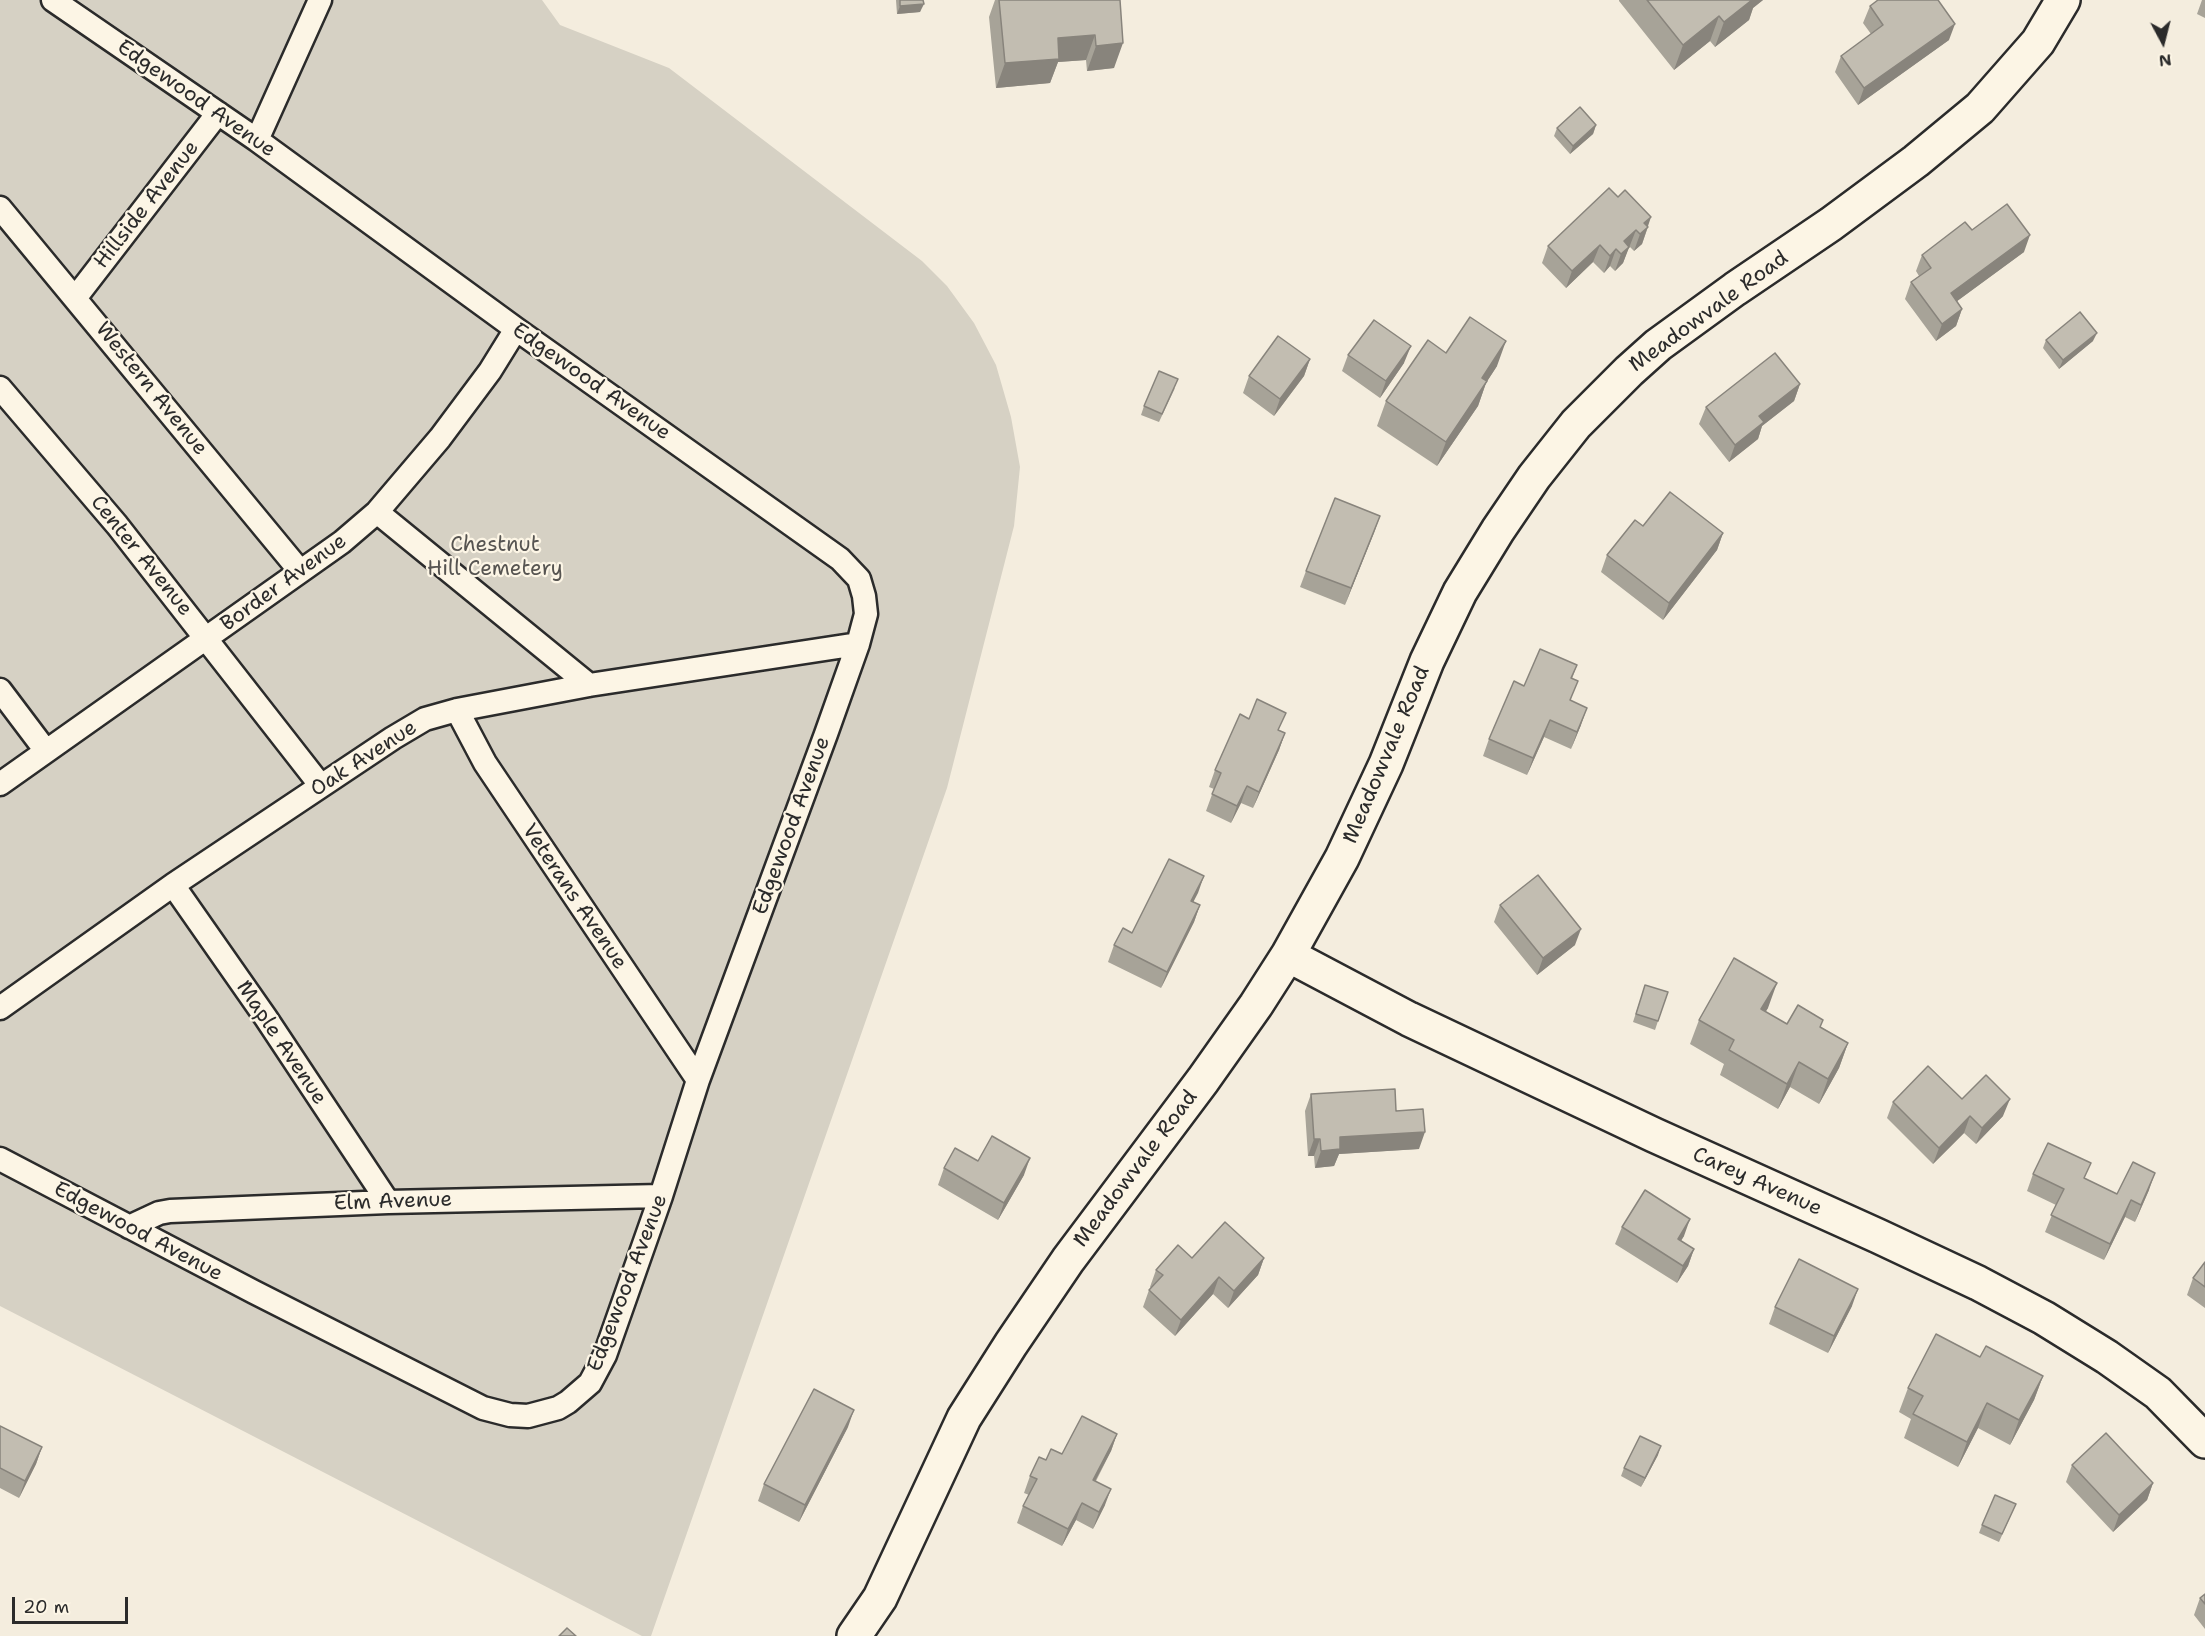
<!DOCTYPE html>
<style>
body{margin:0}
#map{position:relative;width:2205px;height:1636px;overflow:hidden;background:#f4edde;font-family:"Shantell Sans",sans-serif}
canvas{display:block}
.north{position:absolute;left:2133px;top:12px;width:60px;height:60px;-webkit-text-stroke:4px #fcf5e5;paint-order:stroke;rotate:173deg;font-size:16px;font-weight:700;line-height:24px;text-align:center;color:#2b2b2b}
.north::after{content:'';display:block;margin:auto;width:21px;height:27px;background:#2b2b2b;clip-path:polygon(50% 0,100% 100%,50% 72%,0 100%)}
.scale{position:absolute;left:12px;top:1597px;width:116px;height:27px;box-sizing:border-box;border:3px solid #2b2b2b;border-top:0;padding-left:8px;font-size:18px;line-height:21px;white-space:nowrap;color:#2b2b2b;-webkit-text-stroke:4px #fcf5e5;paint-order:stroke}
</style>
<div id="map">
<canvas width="2205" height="1636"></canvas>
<div class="north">N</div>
<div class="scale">20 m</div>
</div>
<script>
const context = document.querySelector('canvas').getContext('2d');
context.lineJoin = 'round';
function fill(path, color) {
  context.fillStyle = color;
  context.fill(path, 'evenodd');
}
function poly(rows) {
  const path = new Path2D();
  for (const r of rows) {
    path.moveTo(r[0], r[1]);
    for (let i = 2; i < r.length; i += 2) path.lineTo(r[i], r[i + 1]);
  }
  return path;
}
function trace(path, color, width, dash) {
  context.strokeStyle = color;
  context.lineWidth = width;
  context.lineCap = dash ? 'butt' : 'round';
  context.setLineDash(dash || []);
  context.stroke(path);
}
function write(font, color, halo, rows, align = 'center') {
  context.font = font + ' "Shantell Sans",sans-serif';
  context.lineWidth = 4.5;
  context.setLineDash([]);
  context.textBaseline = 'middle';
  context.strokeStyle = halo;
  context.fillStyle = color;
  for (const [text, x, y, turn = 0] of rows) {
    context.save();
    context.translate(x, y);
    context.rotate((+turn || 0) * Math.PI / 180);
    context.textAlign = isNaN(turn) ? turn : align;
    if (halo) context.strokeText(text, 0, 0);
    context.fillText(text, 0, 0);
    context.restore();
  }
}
fill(poly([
 [0,0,542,0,560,25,669,68,922,261,947,286,974,323,996,365,1011,417,1020,467,1014,526,947,788,651,1636,642,1636,0,1306]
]), '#d6d1c4');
const lane = poly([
 [257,140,320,0],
 [0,208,300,571],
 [76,297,218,113],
 [0,388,117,525,321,786],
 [377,512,589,685],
 [0,690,46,751],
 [457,710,485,763,698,1080],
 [0,784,342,542,377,512,440,438,490,371,516,329],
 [173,885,266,1018,388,1202],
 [0,1008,173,885,393,738,425,719,457,710,589,685,858,644],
 [0,1159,254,1292,483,1408,510,1415,528,1416,558,1408,568,1402,590,1383,605,1355,661,1196,698,1080,826,734,858,644,866,614,864,596,859,579,840,559,516,329,257,140,53,0],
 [129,1227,159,1213,170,1211,388,1202,661,1196]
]);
const street = poly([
 [1288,955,1409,1019,1654,1135,1878,1236,1978,1283,2044,1318,2107,1357,2158,1393,2205,1441],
 [854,1636,880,1598,964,1418,1011,1344,1068,1260,1203,1080,1256,1005,1288,955,1342,858,1386,764,1427,661,1460,592,1498,530,1534,477,1576,424,1629,371,1658,345,1735,289,1831,224,1916,161,1980,108,2038,42,2063,0]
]);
trace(lane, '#2b2b2b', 27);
trace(street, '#2b2b2b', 38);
trace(lane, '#fcf5e5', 22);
trace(street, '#fcf5e5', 33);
fill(poly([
 [896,0,923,0,920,12,897,14],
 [995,0,1120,0,1114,68,1087,71,1086,60,1058,62,1050,83,996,88,989,17],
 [1619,0,1763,0,1753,8,1749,20,1715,47,1710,41,1674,70,1619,1],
 [2202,0,2205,0,2205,18,2197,14],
 [1870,6,1949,40,1858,105,1835,72,1841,56,1871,34,1863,23],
 [1596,125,1593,134,1570,154,1554,136,1557,128],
 [1647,226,1648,227,1642,244,1634,251,1630,247,1628,249,1623,263,1615,271,1610,266,1604,273,1593,262,1566,288,1542,263,1548,246],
 [1972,230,2024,252,1957,301,1962,309,1956,326,1936,341,1905,299,1911,282,1919,276,1916,271,1922,255],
 [2046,340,2093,341,2059,369,2043,348],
 [1446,353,1497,366,1486,383,1478,406,1437,466,1377,426,1386,401],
 [1348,355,1404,363,1380,398,1342,371],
 [1310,359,1304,376,1274,416,1243,393,1249,376],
 [1800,384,1794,401,1762,426,1758,439,1729,462,1699,424,1706,407],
 [1175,388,1159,422,1141,415,1144,406],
 [1380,516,1345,605,1300,587,1306,571],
 [1643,526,1723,533,1717,550,1663,620,1601,572,1607,555],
 [1577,665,1572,679,1571,701,1581,725,1571,749,1544,737,1527,775,1483,756,1489,739,1524,686],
 [1249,719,1285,733,1279,750,1253,808,1241,803,1231,823,1206,811,1214,789,1209,787,1215,770],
 [1204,876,1193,902,1200,905,1194,922,1161,988,1108,962,1114,945,1132,933],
 [1500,905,1575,945,1537,975,1494,922],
 [1645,985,1658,1021,1655,1030,1633,1022],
 [1768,1008,1765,1012,1787,1024,1821,1027,1848,1043,1839,1068,1819,1104,1790,1087,1778,1109,1720,1075,1724,1064,1690,1044,1699,1020],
 [1311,1094,1396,1111,1419,1149,1339,1154,1334,1166,1315,1168,1314,1156,1308,1156,1305,1111],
 [1962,1099,2003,1116,1976,1144,1964,1133,1933,1164,1887,1118,1893,1102],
 [978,1161,1024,1175,998,1220,938,1185,944,1168],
 [2033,1174,2085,1179,2117,1194,2149,1190,2135,1222,2125,1217,2104,1260,2045,1232,2056,1205,2027,1191],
 [1622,1227,1684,1236,1681,1241,1694,1249,1688,1266,1677,1283,1615,1244],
 [1192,1258,1264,1258,1258,1275,1228,1308,1213,1294,1175,1336,1143,1307,1149,1290,1151,1288,1150,1287,1156,1270],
 [2205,1262,2205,1308,2187,1295,2193,1278],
 [1852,1306,1828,1353,1769,1324,1775,1307],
 [1980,1357,2043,1376,2034,1400,2010,1445,1978,1428,1958,1467,1904,1438,1911,1419,1899,1412,1908,1388],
 [0,1426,42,1447,36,1464,19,1498,0,1488],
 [848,1427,799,1522,758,1501,764,1484],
 [1117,1434,1111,1451,1096,1481,1105,1505,1093,1529,1076,1520,1062,1546,1017,1523,1023,1506,1029,1495,1024,1493,1030,1476,1046,1460],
 [1658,1455,1641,1487,1621,1476,1624,1468],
 [2072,1465,2153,1483,2147,1500,2113,1532,2066,1482],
 [2016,1504,1999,1542,1979,1533,1982,1525],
 [2205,1594,2205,1629,2194,1615,2200,1598]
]), '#a7a398');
fill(poly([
 [1750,0,1763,0,1753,8,1749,20,1715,47,1724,22],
 [924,4,920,12,897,14,900,6],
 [1719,16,1710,41,1674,70,1683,45],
 [1955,24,1949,40,1858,105,1864,88],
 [1095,35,1086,60,1058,62,1050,83,996,88,1005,63,1058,38],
 [1123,43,1114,68,1087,71,1096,46],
 [1596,125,1593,134,1570,154,1573,146],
 [1651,217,1642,244,1634,251,1644,223],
 [1636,230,1623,263,1615,271,1621,254,1624,241],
 [2030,235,2024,252,1945,310,1951,293],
 [1600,245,1593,262,1566,288,1572,271],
 [1616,249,1610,266,1604,273,1610,256],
 [1962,309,1956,326,1936,341,1942,324],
 [2097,333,2093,341,2059,369,2063,360],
 [1506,341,1497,366,1486,383,1478,406,1437,466,1446,442,1482,378],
 [1411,346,1404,363,1380,398,1386,381],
 [1310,359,1304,376,1274,416,1280,399],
 [1800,384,1794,401,1762,426,1758,439,1729,462,1735,445,1759,416],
 [1380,516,1374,533,1345,605,1351,588],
 [1723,533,1717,550,1663,620,1669,603],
 [1587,708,1581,725,1571,749,1577,732],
 [1550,720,1544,737,1527,775,1533,758],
 [1285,733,1279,750,1253,808,1259,792],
 [1247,786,1241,803,1231,823,1237,806],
 [1204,876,1198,893,1185,918,1191,901],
 [1200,905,1194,922,1161,988,1167,972],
 [1581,929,1575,945,1537,975,1543,958],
 [1777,983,1768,1008,1752,1034,1761,1009],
 [1848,1043,1839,1068,1819,1104,1828,1079],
 [1799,1062,1790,1087,1778,1109,1787,1084],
 [2010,1099,2003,1116,1976,1144,1982,1128],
 [1970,1116,1964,1133,1933,1164,1939,1148],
 [1425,1132,1419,1149,1339,1154,1334,1166,1315,1168,1321,1151,1340,1137],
 [1314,1139,1320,1139,1314,1156,1308,1156],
 [1030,1158,1024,1175,998,1220,1004,1203],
 [2155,1173,2149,1190,2135,1222,2141,1205],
 [2131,1200,2125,1217,2104,1260,2110,1244],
 [1690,1219,1684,1236,1671,1255,1678,1239],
 [1694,1249,1688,1266,1677,1283,1683,1266],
 [1264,1258,1258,1275,1228,1308,1234,1291],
 [1219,1277,1213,1294,1175,1336,1181,1320],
 [1858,1289,1852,1306,1828,1353,1834,1336],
 [2043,1376,2034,1400,2010,1445,2019,1420],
 [1987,1403,1978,1428,1958,1467,1967,1442],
 [854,1410,848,1427,799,1522,805,1505],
 [1117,1434,1111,1451,1087,1496,1093,1480],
 [1661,1446,1658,1455,1641,1487,1645,1478],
 [42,1447,36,1464,19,1498,25,1481],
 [2153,1483,2147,1500,2113,1532,2119,1515],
 [1111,1489,1105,1505,1093,1529,1099,1512],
 [1082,1503,1076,1520,1062,1546,1068,1529]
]), '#88847c');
const building = poly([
 [900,0,923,0,924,4,900,6,900,0],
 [999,0,1120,0,1123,43,1096,46,1095,35,1058,38,1059,59,1005,63,999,0],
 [1647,0,1752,0,1724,22,1719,16,1683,45,1647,0],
 [1878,0,1938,0,1955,24,1864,88,1841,56,1883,25,1870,6,1878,0],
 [1580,107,1596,125,1573,146,1557,128,1580,107],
 [1609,188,1618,197,1625,190,1651,217,1644,223,1648,227,1640,234,1636,230,1624,241,1629,247,1621,254,1616,249,1610,256,1600,245,1572,271,1548,246,1609,188],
 [2007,204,2030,235,1951,293,1962,309,1942,324,1911,282,1931,268,1922,255,1965,222,1972,230,2007,204],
 [2080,312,2097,333,2063,360,2046,340,2080,312],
 [1470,317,1506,341,1482,378,1487,381,1446,442,1386,401,1428,340,1446,353,1470,317],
 [1374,320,1411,346,1386,381,1348,355,1374,320],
 [1278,336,1310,359,1280,399,1249,376,1278,336],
 [1775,353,1800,384,1759,416,1764,422,1735,445,1706,407,1775,353],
 [1159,371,1178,379,1162,414,1144,406,1159,371],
 [1670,492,1723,533,1669,603,1607,555,1635,520,1643,526,1670,492],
 [1335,498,1380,516,1351,588,1306,571,1335,498],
 [1540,649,1577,665,1571,678,1578,681,1570,700,1587,708,1577,732,1550,720,1533,758,1489,739,1514,681,1524,686,1540,649],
 [1257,699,1286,713,1278,730,1285,733,1259,792,1247,786,1237,806,1212,794,1221,773,1215,770,1240,714,1249,719,1257,699],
 [1169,859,1204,876,1191,901,1200,905,1167,972,1114,945,1123,928,1132,933,1169,859],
 [1538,875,1581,929,1543,958,1500,905,1538,875],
 [1734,958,1777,983,1761,1009,1787,1024,1798,1005,1823,1020,1820,1027,1848,1043,1828,1079,1799,1062,1787,1084,1729,1050,1734,1040,1699,1020,1734,958],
 [1645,985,1668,992,1658,1021,1636,1014,1645,985],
 [1928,1066,1962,1099,1986,1075,2010,1099,1982,1128,1970,1116,1939,1148,1893,1102,1928,1066],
 [1395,1089,1396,1111,1423,1109,1425,1132,1340,1137,1340,1149,1321,1151,1320,1139,1314,1139,1311,1094,1395,1089],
 [992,1136,1030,1158,1004,1203,944,1168,955,1148,978,1161,992,1136],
 [2048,1143,2091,1163,2084,1178,2117,1194,2133,1162,2155,1173,2141,1205,2131,1200,2110,1244,2051,1215,2064,1189,2033,1174,2048,1143],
 [1645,1190,1690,1219,1678,1239,1694,1249,1683,1266,1622,1227,1645,1190],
 [1225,1222,1264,1258,1234,1291,1219,1277,1181,1320,1149,1290,1163,1275,1156,1270,1178,1245,1192,1258,1225,1222],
 [1799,1259,1858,1289,1834,1336,1775,1307,1799,1259],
 [2205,1262,2205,1287,2193,1278,2205,1262],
 [1936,1334,1980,1357,1986,1346,2043,1376,2019,1420,1987,1403,1967,1442,1913,1414,1923,1396,1908,1388,1936,1334],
 [814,1389,854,1410,805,1505,764,1484,814,1389],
 [1082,1416,1117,1434,1093,1480,1111,1489,1099,1512,1082,1503,1068,1529,1023,1506,1037,1479,1030,1476,1039,1457,1046,1460,1051,1449,1062,1454,1082,1416],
 [0,1426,42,1447,25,1481,0,1468,0,1426],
 [2106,1433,2153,1483,2119,1515,2072,1465,2106,1433],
 [1640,1436,1661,1446,1645,1478,1624,1468,1640,1436],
 [1995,1495,2016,1504,2002,1534,1982,1525,1995,1495],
 [2205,1594,2205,1604,2200,1598,2205,1594],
 [567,1628,576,1636,559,1636,567,1628]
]);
fill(building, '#c2bdb1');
trace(building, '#88847c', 1.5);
write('21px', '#2b2b2b', '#fcf5e5', [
 ["Edgewood Avenue",196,99,35],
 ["Hillside Avenue",147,205,-52],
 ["Meadowvale Road",1709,312,-36],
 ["Edgewood Avenue",591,382,35],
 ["Western Avenue",151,389,51],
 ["Center Avenue",141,556,51],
 ["Border Avenue",284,583,-36],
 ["Meadowvale Road",1387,755,-67],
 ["Oak Avenue",364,759,-33],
 ["Edgewood Avenue",792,826,-70],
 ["Veterans Avenue",574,897,56],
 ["Maple Avenue",281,1043,56],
 ["Meadowvale Road",1136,1169,-53],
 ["Carey Avenue",1757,1182,24],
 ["Elm Avenue",393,1202,-2],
 ["Edgewood Avenue",138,1232,28],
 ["Edgewood Avenue",628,1283,-69]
]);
write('21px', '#565451', '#fcf5e5', [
 ["Chestnut",495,546],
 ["Hill Cemetery",495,570]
]);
</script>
